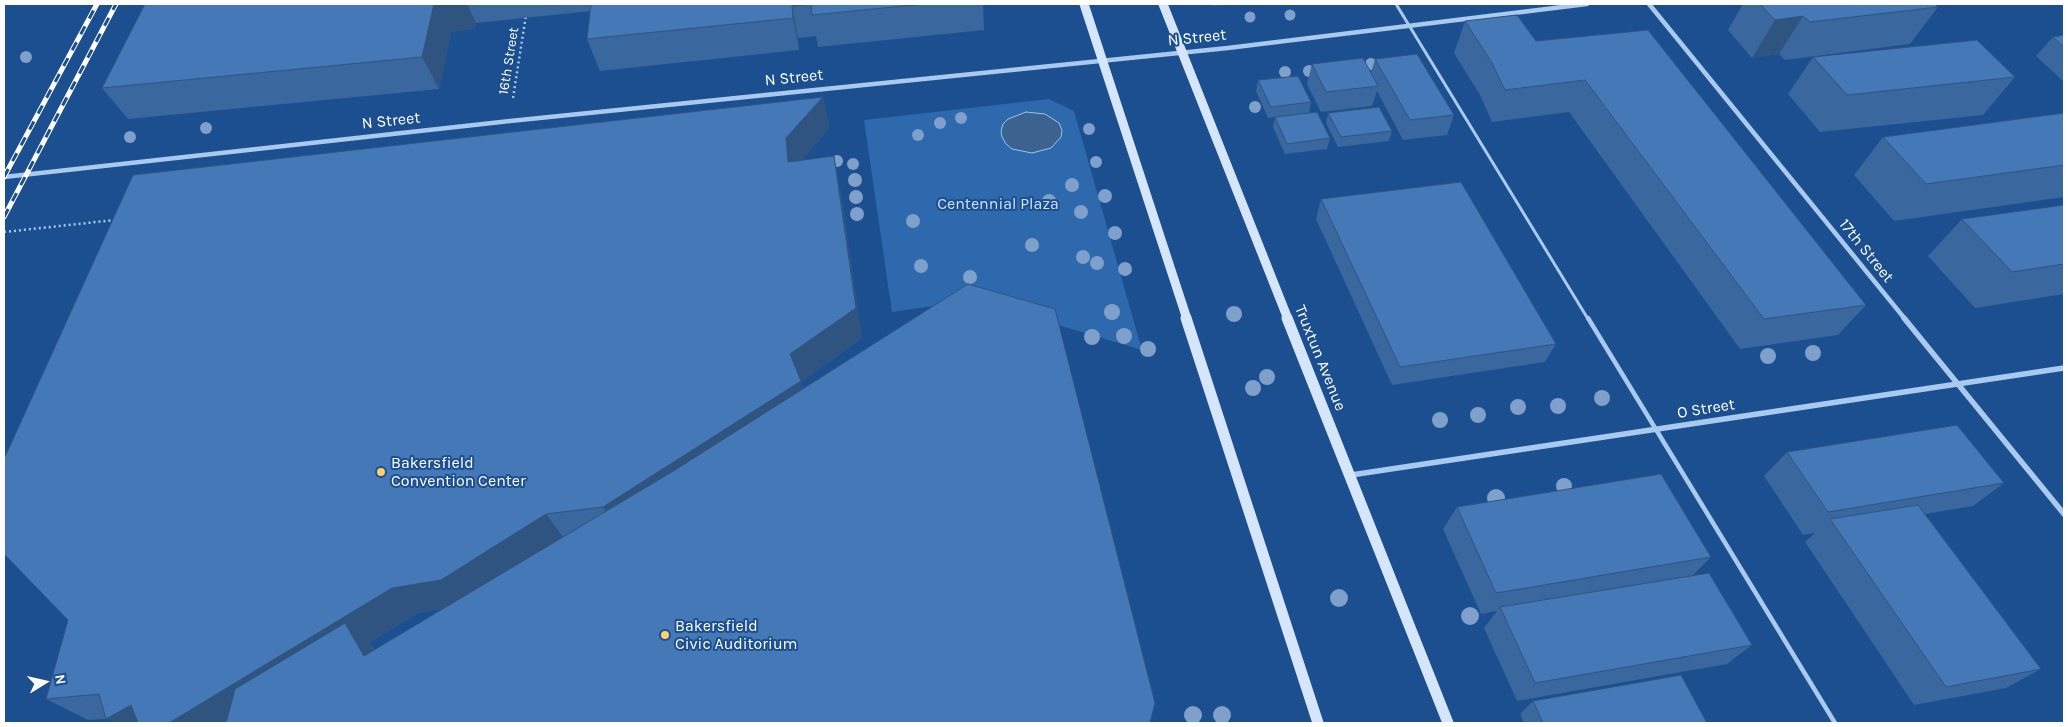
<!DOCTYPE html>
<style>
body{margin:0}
#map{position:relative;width:2068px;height:727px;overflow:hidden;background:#1b4f8f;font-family:Karla,sans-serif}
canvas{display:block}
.frame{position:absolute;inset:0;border:5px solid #fff;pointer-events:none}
.north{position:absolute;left:20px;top:657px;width:50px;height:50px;-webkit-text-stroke:4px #1b4f8f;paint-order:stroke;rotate:80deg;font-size:14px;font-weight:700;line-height:20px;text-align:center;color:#fff}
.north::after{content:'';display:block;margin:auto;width:18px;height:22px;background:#fff;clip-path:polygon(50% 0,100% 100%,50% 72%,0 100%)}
</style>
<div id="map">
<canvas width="2068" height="727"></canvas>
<div class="frame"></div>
<div class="north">N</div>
</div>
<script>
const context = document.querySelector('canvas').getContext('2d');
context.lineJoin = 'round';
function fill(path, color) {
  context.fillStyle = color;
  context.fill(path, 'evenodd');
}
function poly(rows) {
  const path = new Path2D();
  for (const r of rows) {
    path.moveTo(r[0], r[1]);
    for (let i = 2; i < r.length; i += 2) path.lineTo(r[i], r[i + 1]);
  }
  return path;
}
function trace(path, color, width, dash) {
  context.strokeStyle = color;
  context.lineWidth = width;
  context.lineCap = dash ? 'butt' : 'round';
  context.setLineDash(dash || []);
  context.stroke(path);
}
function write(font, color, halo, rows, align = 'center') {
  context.font = font + ' Karla,sans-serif';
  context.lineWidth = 4;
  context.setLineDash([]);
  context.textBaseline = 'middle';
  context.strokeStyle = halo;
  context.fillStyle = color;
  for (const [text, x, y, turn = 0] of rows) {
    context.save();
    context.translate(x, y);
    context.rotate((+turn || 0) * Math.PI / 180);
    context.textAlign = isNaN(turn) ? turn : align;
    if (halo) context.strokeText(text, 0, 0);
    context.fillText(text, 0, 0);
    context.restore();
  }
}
fill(poly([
 [1049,99,1074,111,1142,350,974,300,892,312,864,120]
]), '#2e69ad');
const water = poly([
 [1026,112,1045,114,1059,123,1062,130,1061,137,1051,148,1032,153,1012,149,1006,144,1002,137,1001,131,1003,124,1008,119,1026,112]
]);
fill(water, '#3c6290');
trace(water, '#9cc4f0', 1);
trace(poly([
 [513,98,526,15],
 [4,232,115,220]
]), '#a9c9ee', 2.5, [2, 3]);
trace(poly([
 [1396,4,1588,319]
]), '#a9c9ee', 3);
trace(poly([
 [1588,318,1835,723]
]), '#a9c9ee', 4.5);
trace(poly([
 [1649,4,1905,319],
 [4,177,510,121,1228,48,1587,4]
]), '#a9c9ee', 4.5);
trace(poly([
 [1904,318,2064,514],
 [1351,475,2064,368]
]), '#a9c9ee', 5.5);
trace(poly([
 [1084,4,1187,319],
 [1163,4,1288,319]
]), '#d6e6fa', 9);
trace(poly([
 [1186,318,1318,723],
 [1287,318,1448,723]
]), '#d6e6fa', 11);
const rail = poly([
 [4,177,97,4],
 [4,217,116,4]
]);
trace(rail, '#fff', 5);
trace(rail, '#1b4f8f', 3, [9]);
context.fillStyle = '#7ea0ca';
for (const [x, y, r] of [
 [1290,15,5.5],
 [1250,17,5.5],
 [26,57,6],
 [1371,64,6],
 [1309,71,6],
 [1285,72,6],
 [1255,107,6],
 [961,118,6],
 [940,123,6],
 [206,128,6],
 [1089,129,6],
 [918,135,6],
 [130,137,6],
 [837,161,6],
 [1096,162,6],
 [853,164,6],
 [855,180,7],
 [1072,185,7],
 [1105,196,7],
 [856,197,7],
 [1049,201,7],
 [1081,212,7],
 [857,214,7],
 [913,221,7],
 [1115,233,7],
 [1032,245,7],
 [1083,257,7],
 [1097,263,7],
 [921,266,7],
 [1125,269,7],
 [970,277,7],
 [1112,312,8],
 [1234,314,8],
 [1124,336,8],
 [1092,337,8],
 [1148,349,8],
 [1813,353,8],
 [1768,356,8],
 [1267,377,8],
 [1253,388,8],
 [1602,398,8],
 [1558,406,8],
 [1518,407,8],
 [1478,415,8],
 [1440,420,8],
 [1564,486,8],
 [1496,498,9],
 [1339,598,9],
 [1470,616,9],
 [1193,715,9],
 [1222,715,9]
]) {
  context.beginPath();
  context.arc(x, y, r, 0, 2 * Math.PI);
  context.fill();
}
fill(poly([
 [145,4,983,4,984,30,818,47,816,36,798,38,799,50,600,71,587,39,591,11,476,23,475,28,451,32,439,89,128,119,102,88],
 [1212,4,1234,4,1213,6],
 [1743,4,1935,4,1938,7,1910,44,1785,60,1779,54,1752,58,1728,30],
 [1465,21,1536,41,1866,305,1838,335,1740,349,1569,112,1492,122,1480,95,1454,53],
 [2064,35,2064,82,2036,56,2053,37],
 [1813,57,2015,77,1983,115,1820,132,1788,94],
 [1375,59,1454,115,1447,135,1403,140,1377,91,1372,106,1321,112,1307,84,1312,64,1371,73],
 [1258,80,1311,102,1309,113,1330,138,1327,149,1285,154,1273,127,1275,117,1268,118,1256,91],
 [823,97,829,128,802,160,840,188,862,338,801,382,803,389,1155,703,106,719,88,720,46,699,68,620],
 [444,608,375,650,373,647,369,643,418,613],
 [1328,113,1392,131,1389,141,1338,147,1326,123],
 [1883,137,2064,165,2064,197,1894,221,1854,175],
 [1321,199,1556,344,1545,362,1392,385,1316,219],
 [2064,205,2064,294,1975,308,1928,256,1962,219],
 [1787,452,2004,483,1973,506,1925,514,2041,669,2006,688,1914,705,1805,542,1815,533,1803,535,1764,476],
 [1457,507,1711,557,1692,576,1752,645,1727,664,1517,701,1484,628,1497,611,1481,614,1443,529],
 [1533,701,1707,723,1524,723,1520,714]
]), '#3a679d');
fill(poly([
 [434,4,467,4,476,23,475,28,451,32,439,89,422,57],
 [792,6,798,38,799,50,793,18],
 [1803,16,1779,54,1752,58,1775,20],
 [823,97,829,128,794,169,788,162,786,138],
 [834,156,840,188,862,338,801,382,809,410,619,534,603,507,790,354],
 [546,514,565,540,464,604,418,613,369,643,373,647,392,679,239,723,169,723,392,588],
 [131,705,163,723,114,723,106,719]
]), '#305480');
const building = poly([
 [145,4,434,4,422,57,102,88,145,4],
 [591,4,924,4,812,15,811,4,792,6,793,18,587,39,591,4],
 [1760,4,1935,4,1938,7,1810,22,1803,16,1775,20,1760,4],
 [1517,15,1536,41,1648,30,1866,305,1764,319,1585,80,1505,90,1492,63,1465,21,1517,15],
 [2064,35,2064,47,2053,37,2064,35],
 [1977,40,2015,77,1847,95,1813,57,1977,40],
 [1417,54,1454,115,1410,120,1375,59,1417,54],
 [1363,58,1378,86,1326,92,1312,64,1363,58],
 [1298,76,1311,102,1271,107,1258,80,1298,76],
 [823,97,786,138,788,162,834,156,856,308,790,354,801,381,603,507,546,514,441,580,392,588,169,723,138,723,131,705,106,719,99,694,46,699,68,620,4,554,4,459,133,175,823,97],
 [1379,107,1392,131,1341,137,1328,113,1379,107],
 [1317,112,1330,138,1287,144,1275,117,1317,112],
 [2064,113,2064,165,1926,184,1883,137,2064,113],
 [1461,182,1556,344,1400,367,1321,199,1461,182],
 [2064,205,2064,264,2012,272,1962,219,2064,205],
 [968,284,1055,309,1155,703,1150,723,226,723,235,689,345,623,364,656,675,470,968,284],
 [1957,425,2004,483,1828,512,1787,452,1957,425],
 [1661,474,1711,557,1496,593,1457,507,1661,474],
 [1918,505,2041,669,1946,687,1830,519,1918,505],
 [1709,573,1752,645,1535,683,1500,607,1709,573],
 [1681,675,1707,723,1543,723,1533,701,1681,675]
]);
fill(building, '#4478b7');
trace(building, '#305480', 1);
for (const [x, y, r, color] of [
 [381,472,5,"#ffd166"],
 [665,635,5,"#ffd166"]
]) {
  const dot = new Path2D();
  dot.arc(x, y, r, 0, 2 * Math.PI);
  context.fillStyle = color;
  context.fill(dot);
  trace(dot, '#1b4f8f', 2);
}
write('14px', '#fff', '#1b4f8f', [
 ["16th Street",509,61,-81]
]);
write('16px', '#fff', '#1b4f8f', [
 ["N Street",1197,38,-6],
 ["N Street",794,78,-6],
 ["N Street",391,121,-6],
 ["17th Street",1866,251,51],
 ["Truxtun Avenue",1320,358,68],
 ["O Street",1706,409,-9]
]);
write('16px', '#cfe3fa', '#1b4f8f', [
 ["Centennial Plaza",998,204]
]);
write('16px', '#fff', '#1b4f8f', [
 ["Bakersfield",391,463],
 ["Convention Center",391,481],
 ["Bakersfield",675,626],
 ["Civic Auditorium",675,644]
], 'left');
</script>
